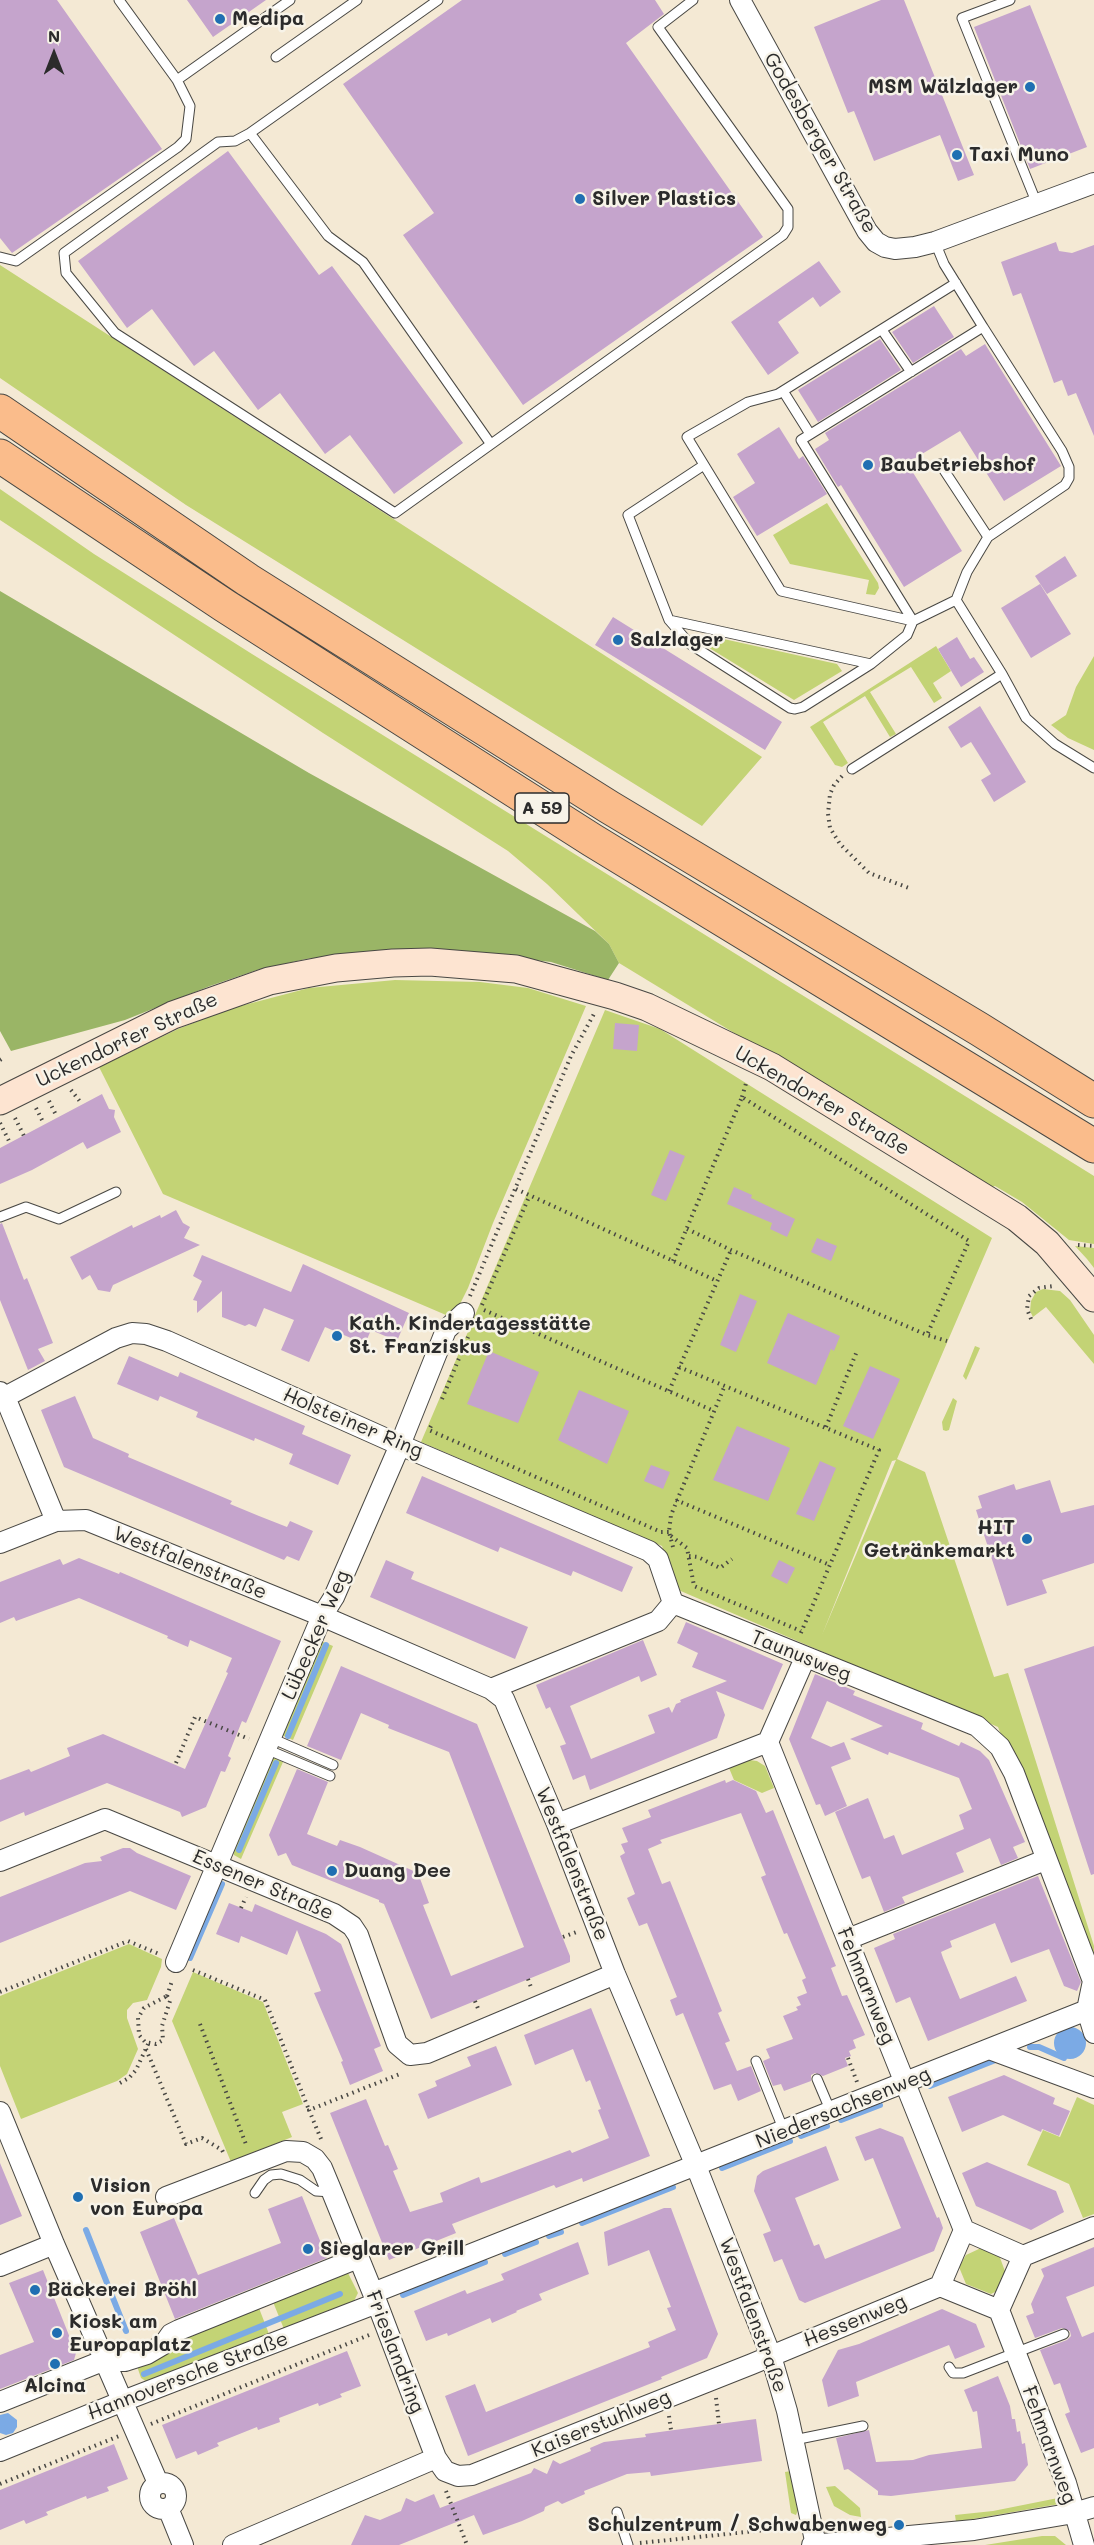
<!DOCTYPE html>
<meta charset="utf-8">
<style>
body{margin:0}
#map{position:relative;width:1094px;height:2545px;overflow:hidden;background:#f4e9d4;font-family:Mali,sans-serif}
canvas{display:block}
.north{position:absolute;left:24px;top:24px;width:60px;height:60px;-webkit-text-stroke:4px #f7f3e8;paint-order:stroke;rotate:0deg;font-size:16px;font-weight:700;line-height:24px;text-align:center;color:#2b2b2b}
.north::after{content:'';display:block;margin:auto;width:21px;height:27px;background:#2b2b2b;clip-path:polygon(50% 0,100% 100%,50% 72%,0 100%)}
</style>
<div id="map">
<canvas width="1094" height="2545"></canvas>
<div class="north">N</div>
</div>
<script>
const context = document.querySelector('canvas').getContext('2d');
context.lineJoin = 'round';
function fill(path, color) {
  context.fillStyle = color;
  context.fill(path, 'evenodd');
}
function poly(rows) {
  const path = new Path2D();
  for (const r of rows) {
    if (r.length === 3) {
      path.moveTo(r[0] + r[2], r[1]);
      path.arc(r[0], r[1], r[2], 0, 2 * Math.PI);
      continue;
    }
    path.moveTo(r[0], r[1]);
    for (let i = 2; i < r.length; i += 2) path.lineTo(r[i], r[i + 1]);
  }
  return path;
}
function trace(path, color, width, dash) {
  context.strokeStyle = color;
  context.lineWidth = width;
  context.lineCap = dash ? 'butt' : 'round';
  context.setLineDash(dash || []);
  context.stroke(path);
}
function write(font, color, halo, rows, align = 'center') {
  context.font = font + ' Mali,sans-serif';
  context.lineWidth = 5;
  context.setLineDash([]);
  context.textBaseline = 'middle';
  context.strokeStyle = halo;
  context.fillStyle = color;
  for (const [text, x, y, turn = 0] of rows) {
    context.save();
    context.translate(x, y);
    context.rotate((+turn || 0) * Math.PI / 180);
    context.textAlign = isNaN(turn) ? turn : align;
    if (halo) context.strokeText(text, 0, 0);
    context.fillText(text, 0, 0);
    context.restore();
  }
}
fill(poly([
 [0,265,762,757,702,826,186,505,0,378],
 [0,489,94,554,252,654,1094,1176,1094,1244,1069,1240,1022,1202,995,1186,989,1188,619,963,609,944,547,884,508,851,323,733,0,520],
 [827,503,878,583,879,588,875,595,866,594,869,580,790,564,773,535],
 [710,636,837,664,842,671,794,700,706,646,705,642],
 [936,646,951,671,933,683,942,698,934,703,911,667,870,692,896,734,890,737,865,696,823,722,848,763,842,767,835,765,810,727],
 [1094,656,1094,750,1068,738,1051,725,1066,715,1076,687],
 [395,980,480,982,528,988,586,1006,493,1223,468,1288,453,1318,163,1194,99,1067,178,1029,229,1009,309,988],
 [605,1010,660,1029,992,1238,897,1459,925,1472,994,1677,1008,1673,1094,1946,1094,1968,998,1727,676,1589,662,1546,421,1442],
 [896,1460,822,1635,892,1461],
 [1075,1246,1094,1248,1094,1268,1087,1259],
 [1043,1289,1060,1291,1070,1300,1094,1335,1094,1364,1046,1307,1033,1317,1030,1311,1031,1301,1036,1292],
 [975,1346,980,1348,966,1380,963,1376],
 [953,1398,957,1401,949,1430,946,1431,943,1430,942,1422],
 [321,1641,333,1646,293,1740,281,1735],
 [272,1757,283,1762,241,1859,234,1855,233,1850],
 [749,1760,757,1761,765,1766,774,1788,762,1793,734,1780,729,1768],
 [129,1944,162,1959,161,1967,147,2000,133,2003,127,2010,127,2018,138,2049,127,2074,117,2081,21,2119,0,2066,0,1996],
 [193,1972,263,2002,303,2104,282,2112,292,2137,231,2162,172,2021],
 [1077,2097,1094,2105,1094,2214,1083,2218,1069,2184,1027,2165,1043,2130,1060,2137],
 [981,2248,999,2255,1006,2274,1001,2289,991,2294,966,2284,959,2267,966,2255],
 [347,2271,358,2293,354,2301,284,2329,271,2297],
 [257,2303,269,2334,152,2382,147,2382,141,2378,137,2366,186,2345,181,2334],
 [791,2471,798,2510,796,2515,791,2513,785,2472],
 [835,2486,860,2508,861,2517,850,2515,834,2506,826,2487],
 [1058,2498,1059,2504,956,2522,955,2515,993,2511],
 [1042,2536,1055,2536,1066,2545,985,2545]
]), '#c3d375');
fill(poly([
 [0,591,309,773,595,931,609,944,619,963,608,980,551,962,449,950,393,949,306,959,257,970,210,986,125,1020,11,1051,0,1031]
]), '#9ab566');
fill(poly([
 [1070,2043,16],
 [8,2413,17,2420,17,2427,13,2433,6,2435,0,2433,0,2415]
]), '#7baae5');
trace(poly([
 [288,1736,326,1645],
 [239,1850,276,1763],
 [190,1958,222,1884],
 [1030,2047,1039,2047,1064,2058],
 [930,2086,998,2059],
 [841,2120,880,2105],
 [801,2136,827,2126],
 [722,2168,790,2141],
 [582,2223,673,2187],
 [86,2230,126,2331],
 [549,2236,561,2232],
 [505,2254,536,2242],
 [403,2295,485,2262],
 [144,2374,340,2294]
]), '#7baae5', 6);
fill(poly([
 [0,0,57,0,162,149,12,253,0,238],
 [187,0,266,0,213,37],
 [462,0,655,0,664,14,626,43,763,237,523,405,403,235,434,213,343,84],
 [881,0,904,0,974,175,958,181,940,135,874,161,854,111,848,113,814,27],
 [1030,5,1087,147,1030,169,974,27],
 [228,151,319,275,332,266,463,443,394,494,350,435,325,454,280,393,258,410,214,351,194,366,152,309,127,328,78,261],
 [1056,242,1059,251,1072,253,1094,245,1094,436,1076,393,1068,396,1062,380,1054,383,1021,293,1013,296,1001,262],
 [819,261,841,292,820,307,813,297,778,322,799,353,768,375,731,322],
 [934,306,954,337,913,363,892,332],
 [880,339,901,370,818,422,798,390],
 [985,344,1061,466,1004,501,960,431,907,463,962,551,904,587,841,485,838,487,815,449,829,440,825,433,961,349,966,356],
 [779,427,799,459,803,456,827,494,757,536,733,497,755,483,737,454],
 [1065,556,1077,576,1047,594,1035,576],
 [1040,584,1071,634,1031,658,1001,608],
 [613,617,782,722,765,750,595,645],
 [957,637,970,659,974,657,984,672,961,687,938,649],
 [980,706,1026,782,994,802,981,780,991,774,971,742,961,748,948,727],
 [615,1023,639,1025,637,1051,613,1049],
 [102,1094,109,1109,115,1110,114,1117,121,1132,87,1149,83,1142,32,1170,0,1184,0,1148],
 [670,1150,685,1156,666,1201,651,1195],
 [734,1187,752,1195,751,1198,795,1219,787,1237,770,1229,772,1223,727,1204],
 [176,1210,183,1223,190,1227,184,1238,200,1245,113,1285,110,1292,98,1290,90,1275,82,1280,70,1257,132,1225,133,1228,160,1215,161,1218],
 [2,1223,24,1280,27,1278,53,1343,38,1349,45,1361,28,1370,0,1300,0,1224],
 [817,1238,837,1246,831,1261,811,1252],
 [202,1255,291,1292,303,1264,409,1313,397,1341,371,1330,365,1344,325,1327,309,1362,281,1350,294,1320,264,1308,256,1327,249,1324,245,1326,222,1317,222,1291,197,1313,197,1301,193,1300,202,1281,193,1276],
 [740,1294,757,1301,736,1352,720,1345],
 [788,1313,840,1336,834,1351,831,1349,816,1385,767,1363],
 [489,1351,539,1372,518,1423,467,1404],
 [129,1356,178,1377,180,1372,305,1426,302,1434,351,1455,338,1485,289,1464,293,1454,255,1438,254,1441,196,1417,198,1412,160,1396,158,1401,117,1384],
 [870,1366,900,1379,873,1439,843,1426],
 [579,1390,629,1411,607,1464,558,1440],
 [75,1396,93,1438,129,1454,128,1457,232,1501,230,1504,259,1516,287,1527,290,1521,313,1531,299,1561,287,1556,284,1560,64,1467,41,1410],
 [737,1426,790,1448,768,1501,713,1480],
 [820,1461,836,1468,814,1521,796,1514],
 [651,1465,670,1472,663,1489,644,1481],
 [422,1476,633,1567,622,1592,573,1571,571,1576,500,1547,498,1552,406,1513],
 [1050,1480,1061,1513,1094,1505,1094,1563,1042,1580,1047,1593,1007,1606,976,1510,982,1508,978,1496,1014,1484,1016,1490],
 [79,1558,119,1574,120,1572,281,1641,246,1723,242,1721,228,1756,231,1758,225,1772,221,1771,206,1807,182,1817,180,1812,107,1783,25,1816,24,1812,0,1822,0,1780,29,1769,31,1772,70,1756,67,1748,103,1734,185,1769,228,1673,226,1672,232,1658,190,1640,188,1647,167,1638,168,1636,79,1598,16,1621,14,1617,0,1623,0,1582,60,1559,63,1565],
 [386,1560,414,1572,411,1579,528,1627,515,1659,370,1597],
 [779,1560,795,1568,787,1584,771,1576],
 [686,1622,783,1664,763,1710,716,1691,725,1715,717,1738,590,1790,585,1775,573,1780,560,1746,566,1744,550,1707,546,1709,536,1685,643,1640,657,1675,641,1682,639,1676,570,1706,591,1759,655,1733,648,1715,669,1707,672,1713,676,1704,681,1702,680,1700,727,1681,692,1667,698,1653,677,1643],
 [1094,1646,1094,1874,1091,1875,1024,1669],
 [341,1666,477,1724,570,1956,570,1962,431,2019,384,1904,379,1902,379,1900,292,1865,286,1853,278,1856,269,1835,297,1769,328,1782,307,1834,337,1846,340,1840,360,1847,418,1873,429,1903,423,1905,451,1976,524,1947,449,1752,388,1728,389,1725,361,1713,341,1760,307,1746],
 [815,1674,855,1691,853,1695,923,1723,921,1729,959,1746,961,1742,980,1751,989,1760,1025,1842,1013,1847,1018,1858,1001,1865,990,1838,956,1853,964,1872,902,1897,905,1903,884,1912,870,1876,862,1879,835,1812,868,1798,884,1839,894,1835,902,1855,964,1829,959,1815,972,1809,959,1778,889,1752,888,1755,850,1739,883,1726,827,1701,811,1738,831,1747,844,1742,851,1759,831,1767,847,1806,825,1816,820,1804,816,1805,789,1739],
 [725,1780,726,1783,733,1780,756,1791,766,1813,773,1810,836,1966,831,1968,842,1996,847,1995,865,2035,853,2040,856,2048,849,2051,851,2056,845,2058,848,2066,823,2076,815,2073,811,2075,811,2081,784,2091,781,2084,773,2086,763,2061,770,2058,766,2049,793,2039,783,2016,798,2010,796,2007,801,2005,797,1997,807,1993,802,1980,806,1978,787,1933,784,1934,761,1877,766,1875,741,1813,660,1840,662,1843,648,1849,662,1884,670,1881,722,2011,718,2013,730,2041,725,2043,737,2071,751,2066,761,2091,738,2101,731,2084,714,2090,683,2013,676,2016,670,2000,677,1997,647,1923,639,1926,627,1898,635,1894,620,1856,625,1853,621,1844,628,1842,622,1828,651,1817,648,1810],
 [123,1848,130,1848,137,1853,191,1876,176,1910,130,1891,0,1943,0,1897,85,1863,102,1861,100,1857],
 [1038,1876,1081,1982,1077,1991,1064,1986,1049,1949,1011,1963,995,1923,950,1941,952,1947,941,1952,943,1958,960,1999,1016,1976,1027,2001,928,2041,910,1997,896,2003,874,1948,895,1939,893,1934],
 [229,1903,252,1912,255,1904,326,1934,341,1944,381,2046,374,2049,383,2071,350,2085,341,2062,343,2061,314,1993,321,1991,297,1930,287,1955,241,1936,239,1943,216,1934],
 [591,2008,650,2156,583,2182,582,2178,556,2188,554,2185,452,2224,456,2233,389,2260,330,2113,366,2099,385,2146,388,2145,398,2169,393,2171,410,2212,443,2202,440,2193,479,2177,481,2183,493,2179,570,2150,572,2153,609,2138,598,2110,601,2109,590,2080,586,2082,573,2049,535,2065,524,2035],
 [496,2046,512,2085,428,2119,418,2094,437,2086,435,2081,471,2066,467,2057],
 [1004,2075,1055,2098,1053,2104,1070,2111,1059,2136,1042,2129,1041,2132,1003,2115,962,2132,948,2097],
 [880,2128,903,2137,937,2218,939,2217,943,2228,934,2251,805,2303,799,2300,782,2259,774,2262,763,2234,771,2231,754,2191,757,2176,763,2171,826,2146,839,2180,795,2198,814,2246,819,2244,825,2259,901,2228,873,2158,865,2161,855,2137],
 [987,2162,1056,2191,1064,2212,1031,2230,976,2206,962,2173],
 [0,2163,22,2216,0,2225],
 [302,2196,327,2258,175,2319,140,2232,174,2218,198,2275,281,2243,268,2209],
 [664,2208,671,2208,718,2334,707,2358,661,2377,662,2379,468,2456,445,2396,475,2384,486,2412,650,2347,648,2342,676,2330,667,2308,671,2307,649,2250,608,2266,604,2232],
 [578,2242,589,2274,539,2294,542,2300,516,2311,517,2312,492,2323,490,2318,448,2336,447,2333,426,2341,414,2311,465,2290,467,2294,504,2280,501,2274],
 [1094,2247,1094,2286,1066,2297,1082,2337,1094,2332,1094,2448,1081,2453,1065,2414,1070,2412,1060,2383,1054,2385,1040,2350,1067,2340,1071,2336,1070,2331,1062,2328,1035,2338,1026,2316,1034,2313,1031,2304,1044,2276,1041,2269],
 [43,2270,76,2353,74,2360,0,2389,0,2355,34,2342,9,2283],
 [942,2309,976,2324,985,2347,955,2359,949,2345,856,2382,859,2396,828,2407,822,2380,838,2350,859,2344],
 [347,2351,361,2386,340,2394,342,2397,319,2406,318,2403,279,2418,280,2422,258,2430,257,2427,217,2443,219,2446,198,2455,196,2451,176,2459,162,2425],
 [998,2376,1010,2406,1012,2419,1015,2419,1017,2432,1020,2431,1022,2444,1025,2443,1028,2465,1015,2481,891,2496,878,2495,878,2491,848,2469,844,2470,836,2438,869,2430,876,2462,913,2460,929,2455,982,2448,977,2411,973,2412,964,2390],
 [756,2419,762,2461,651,2476,650,2472,627,2474,584,2491,585,2494,562,2504,558,2501,545,2507,544,2511,522,2521,483,2535,474,2515,399,2545,351,2545,365,2515,380,2520,401,2511,406,2498,415,2502,434,2494,440,2508,531,2473,534,2468,547,2474,553,2460,560,2464,591,2451,590,2448,604,2442,646,2437,645,2434],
 [114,2444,128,2479,107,2487,109,2491,87,2499,86,2496,46,2512,48,2515,26,2524,24,2520,0,2530,0,2490]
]), '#c5a4cc');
const lane = poly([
 [119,0,177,80,290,0],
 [438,0,250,133,328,236,363,262,490,443],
 [1010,0,962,18,1037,204],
 [276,57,357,0],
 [250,133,235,141,218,142,64,253,66,273,115,333,395,513,783,235,788,227,788,209,658,27,693,0],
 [935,242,944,264,983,327],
 [0,257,16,261,178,147,186,139,190,106,177,80],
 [882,330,911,372],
 [783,391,810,434],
 [940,464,988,537],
 [704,465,628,515,669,620,690,644,790,708,795,709,803,707,871,664,907,635,913,621],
 [669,620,871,664],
 [913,621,801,440,983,327,1062,451,1069,467,1069,478,1065,485,988,537,967,572,956,600],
 [913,621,781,591,687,437,748,402,778,394,956,283],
 [913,621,956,600,1002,674,1026,718,1055,744,1094,768],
 [852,769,1002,674],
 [0,1217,26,1207,59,1219,116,1192],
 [271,1738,333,1765],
 [266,1749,330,1776],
 [756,2061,784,2131],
 [817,2079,831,2112],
 [255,2193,264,2180,271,2175,281,2174,300,2180,316,2191,332,2192],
 [949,2367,953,2373,963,2373,1064,2334],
 [794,2440,863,2426],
 [617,2512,628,2545]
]);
const street = poly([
 [740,0,867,231,876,242,885,247,895,249,915,247,935,242,1094,183],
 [0,1392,5,1397,56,1521],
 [5,1397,116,1338,132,1333,146,1334,167,1341,400,1445,649,1551,658,1559,673,1603],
 [0,1543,56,1521,86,1520,322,1616,491,1689,504,1699,557,1824,615,1974,696,2166,771,2356,787,2411,816,2545],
 [673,1603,977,1726,1000,1747,1014,1773,1093,1981,1087,2010],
 [491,1689,658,1621,673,1603],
 [768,1742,964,2230,1023,2256,999,2310],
 [557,1824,768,1742,805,1658],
 [0,1861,105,1819,334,1914,352,1926,358,1935,397,2044,410,2055,427,2053,615,1974],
 [848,1939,1045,1860],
 [176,1962,322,1616,334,1597,400,1445,446,1330,464,1313],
 [1087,2010,1094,2033],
 [989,2049,1094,2088],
 [0,2112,54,2244,158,2483],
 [166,2197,286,2151,303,2152,315,2159,322,2168,332,2192,377,2303,436,2458,445,2471,458,2476,472,2475,752,2364,940,2286],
 [964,2230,940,2286,999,2310,1066,2483,1084,2545],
 [1023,2256,1094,2227],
 [0,2266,54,2244],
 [373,2293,1087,2010],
 [0,2402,105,2360,125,2361,147,2354,164,2344,171,2334,179,2330,358,2258],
 [0,2451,123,2401,377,2303],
 [163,2496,13],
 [168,2508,183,2545],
 [233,2545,436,2458],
 [812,2545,974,2530,1074,2513,1094,2507]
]);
const secondary = poly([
 [0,1101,173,1015,269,981,336,968,393,963,430,962,516,969,615,996,647,1007,772,1067,1017,1218,1047,1243,1094,1298]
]);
const highway = poly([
 [0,411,248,580,609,807,979,1029,1094,1101],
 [0,456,225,606,592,840,1094,1146]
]);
trace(lane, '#494844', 11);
trace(street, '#494844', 22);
trace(secondary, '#494844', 29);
trace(highway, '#494844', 35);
trace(poly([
 [842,776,834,785,830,794,828,814,830,828,840,844,869,873,909,888],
 [0,1060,3,1058],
 [71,1090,82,1104],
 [742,1097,747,1080],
 [49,1101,57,1117],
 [36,1108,44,1124],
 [15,1118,24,1136],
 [0,1123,10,1143],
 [516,1189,717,1281],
 [687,1229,731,1250,927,1335,947,1341],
 [1078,1245,1094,1246],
 [673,1261,742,1097,969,1241,927,1335],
 [470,1296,571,1056,595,1012],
 [482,1305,529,1197],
 [484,1310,714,1411],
 [1031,1319,1027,1309,1029,1296,1039,1288,1054,1286],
 [679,1367,879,1450,800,1635],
 [669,1391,731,1250],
 [442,1399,468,1337],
 [431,1426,429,1430,661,1532,669,1532],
 [826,1427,857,1351],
 [676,1500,830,1565],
 [671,1536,687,1548,694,1586,801,1631],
 [673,1547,669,1532,671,1515,725,1385],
 [689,1556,698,1557,720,1568,732,1559],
 [176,1763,195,1717,249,1739],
 [241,1908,246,1897],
 [563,1937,579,1931],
 [193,1970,265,2000,309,2110],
 [528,1979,532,1990],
 [0,1992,128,1941,159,1954],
 [167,1996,170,2001,162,2026,163,2040,156,2044,145,2042,139,2035,138,2018,144,2008,167,1996],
 [167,1996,172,1981],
 [475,2001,479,2011],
 [200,2024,247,2147],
 [146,2049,186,2144,202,2138,222,2150,224,2154],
 [848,2058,857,2082],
 [120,2083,129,2078,136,2070,149,2042],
 [321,2139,309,2110,400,2074,401,2072],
 [716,2398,719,2424],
 [669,2416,671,2430],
 [151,2424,369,2335],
 [0,2484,119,2436],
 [446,2491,467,2545],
 [640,2543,794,2527]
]), '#494844', 4, [1.5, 4.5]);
trace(lane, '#fff', 9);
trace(street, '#fff', 20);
trace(secondary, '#fde4d1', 27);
trace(highway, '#fabc8b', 33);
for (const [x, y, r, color] of [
 [220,19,6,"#1f6fb2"],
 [1030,87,6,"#1f6fb2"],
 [957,155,6,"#1f6fb2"],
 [580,199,6,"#1f6fb2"],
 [868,465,6,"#1f6fb2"],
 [618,640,6,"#1f6fb2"],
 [337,1336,6,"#1f6fb2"],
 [1027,1539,6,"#1f6fb2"],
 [332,1871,6,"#1f6fb2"],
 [78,2197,6,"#1f6fb2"],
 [308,2249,6,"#1f6fb2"],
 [35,2290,6,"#1f6fb2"],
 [57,2333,6,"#1f6fb2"],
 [55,2364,6,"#1f6fb2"],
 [899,2525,6,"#1f6fb2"]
]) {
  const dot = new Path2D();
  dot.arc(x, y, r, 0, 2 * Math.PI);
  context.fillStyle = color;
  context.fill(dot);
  trace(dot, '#f7f3e8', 2);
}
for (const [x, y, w] of [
 [542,808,54]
]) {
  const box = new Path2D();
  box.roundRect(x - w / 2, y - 15, w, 30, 4.5);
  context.fillStyle = '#f7f3e8';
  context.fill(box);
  trace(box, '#2b2b2b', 1.5);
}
write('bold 18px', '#2b2b2b', null, [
 ["A 59",542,808]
]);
write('bold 20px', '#2b2b2b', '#f7f3e8', [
 ["Medipa",232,19],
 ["MSM Wälzlager",1018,87,"right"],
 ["Taxi Muno",969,155],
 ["Silver Plastics",592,199],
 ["Baubetriebshof",880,465],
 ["Salzlager",630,640],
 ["Kath. Kindertagesstätte",349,1324],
 ["St. Franziskus",349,1347],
 ["HIT",1015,1528,"right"],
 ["Getränkemarkt",1015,1551,"right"],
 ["Duang Dee",344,1871],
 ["Vision",90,2186],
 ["von Europa",90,2209],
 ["Sieglarer Grill",320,2249],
 ["Bäckerei Bröhl",47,2290],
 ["Kiosk am",69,2322],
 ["Europaplatz",69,2345],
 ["Alcina",55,2386,"center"],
 ["Schulzentrum / Schwabenweg",887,2525,"right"]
], 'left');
write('20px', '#2b2b2b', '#f7f3e8', [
 ["Godesberger Straße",820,143,60],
 ["Uckendorfer Straße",127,1040,-25],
 ["Uckendorfer Straße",822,1101,30],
 ["Holsteiner Ring",353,1423,23],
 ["Westfalenstraße",190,1563,22],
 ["Lübecker Weg",316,1635,-66],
 ["Taunusweg",801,1656,22],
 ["Westfalenstraße",572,1864,68],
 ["Essener Straße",263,1885,23],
 ["Fehmarnweg",866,1986,68],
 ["Niedersachsenweg",843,2108,-22],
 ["Westfalenstraße",753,2315,70],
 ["Hessenweg",855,2321,-22],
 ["Frieslandring",395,2352,69],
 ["Hannoversche Straße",188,2376,-21],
 ["Kaiserstuhlweg",601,2424,-22],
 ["Fehmarnweg",1049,2445,70]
]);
</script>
